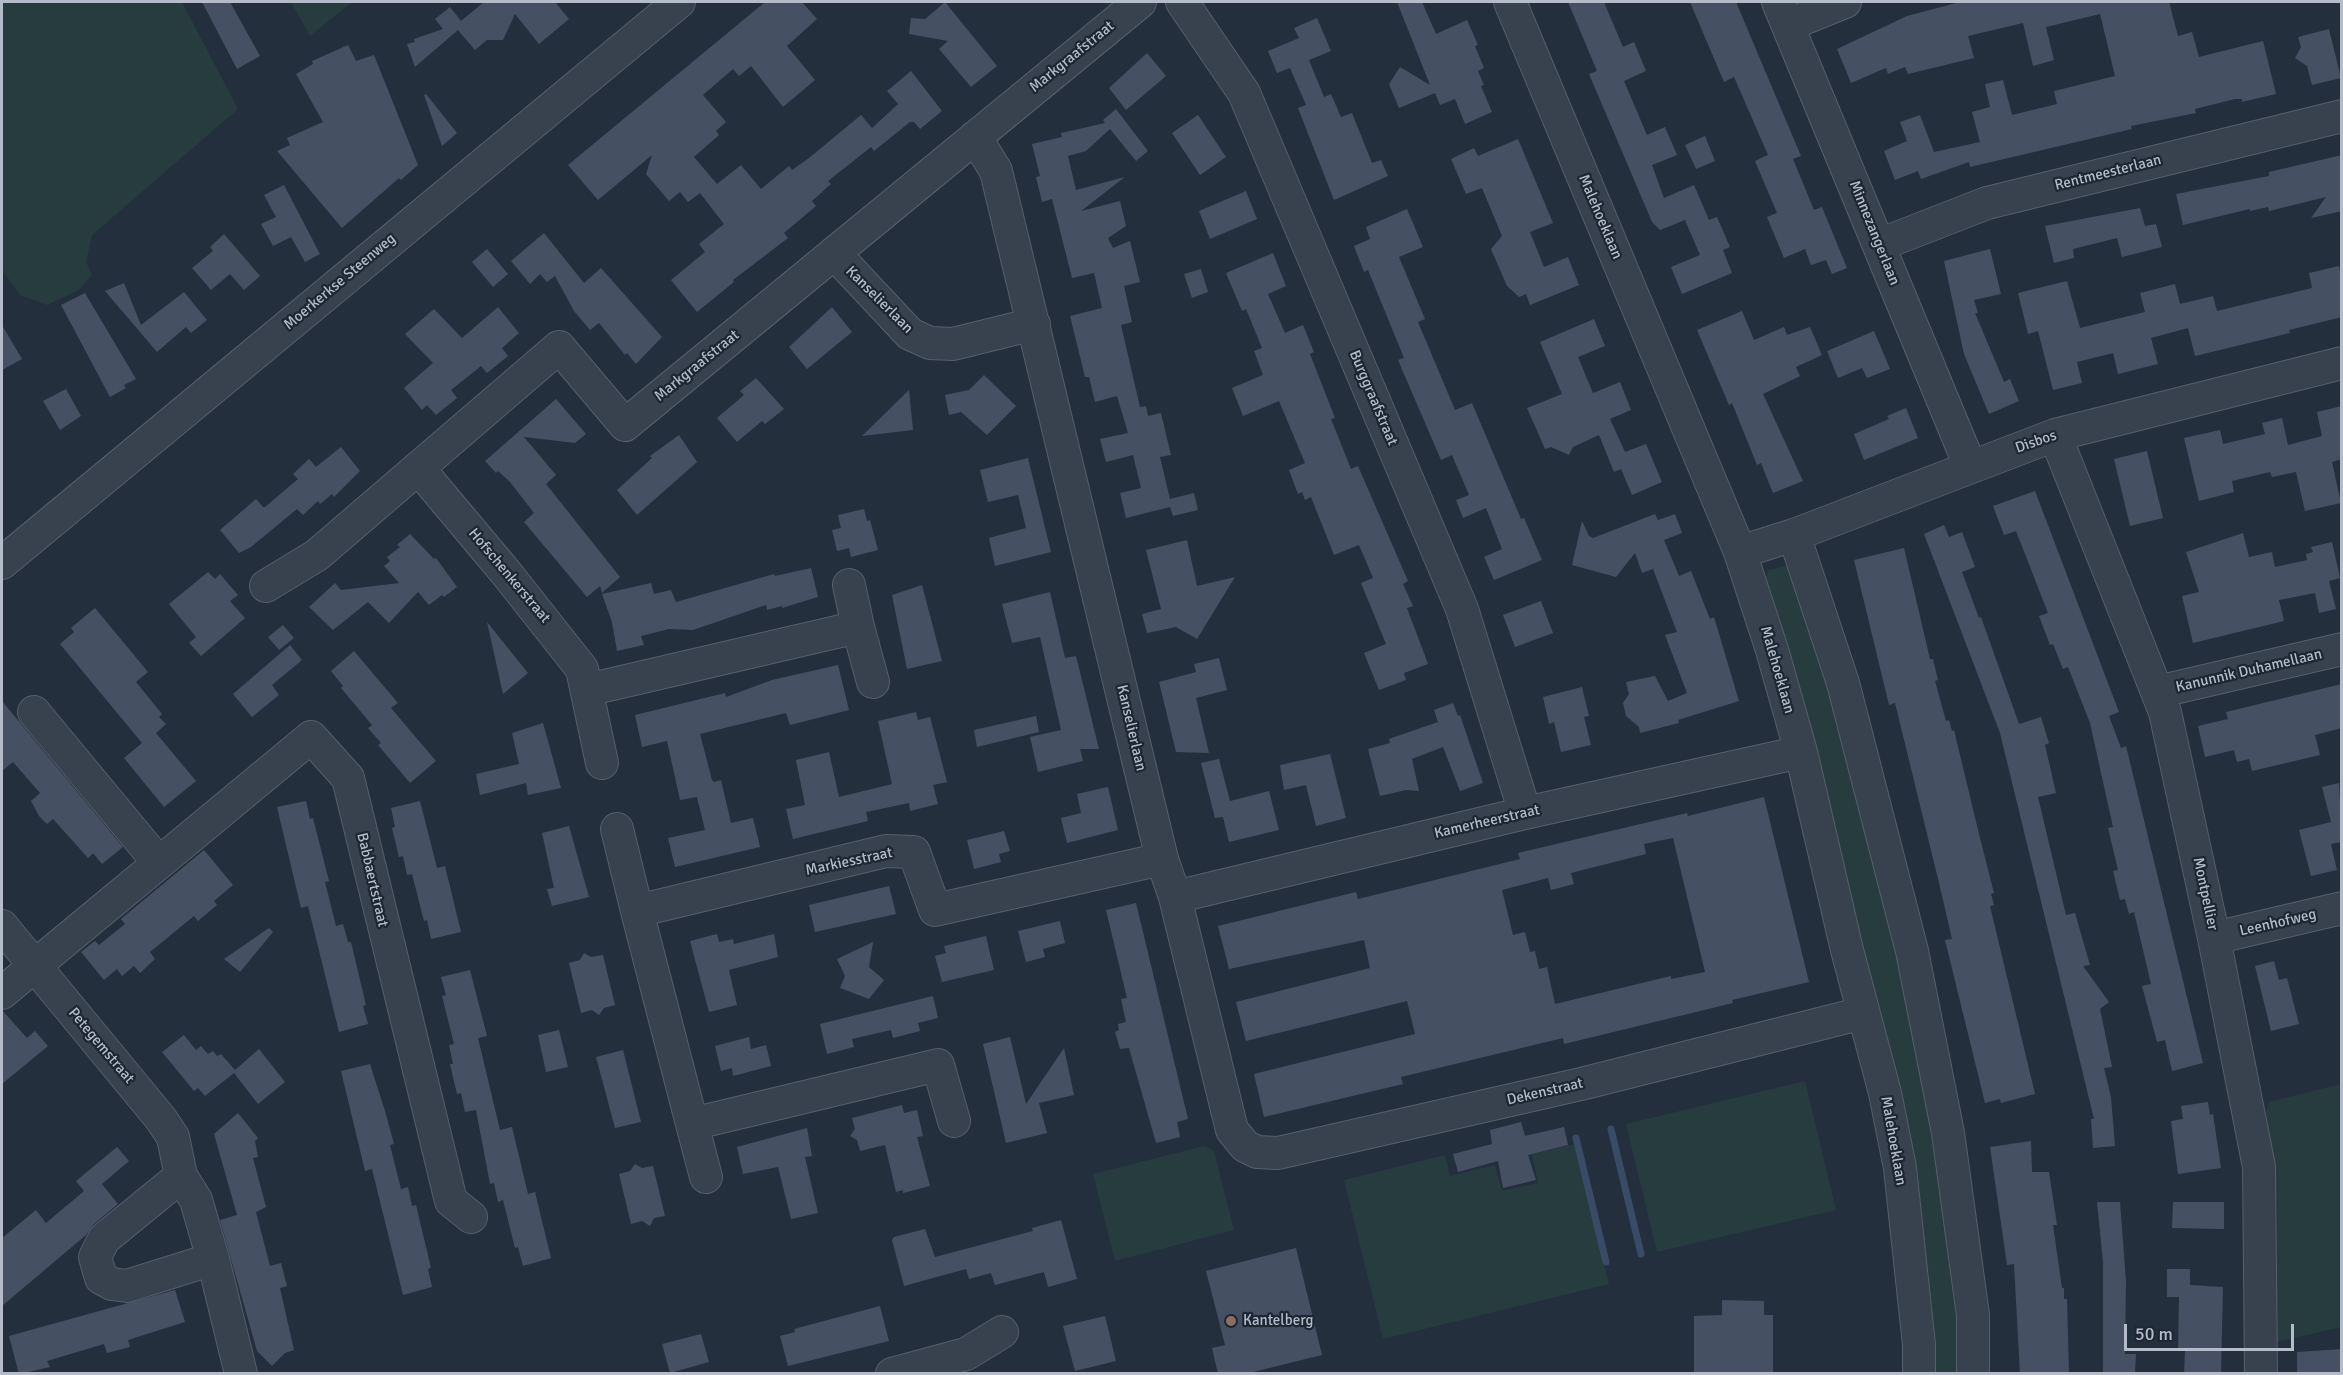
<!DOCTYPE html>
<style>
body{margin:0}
#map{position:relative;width:2343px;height:1375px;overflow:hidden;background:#242f3e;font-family:Signika,sans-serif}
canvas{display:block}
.frame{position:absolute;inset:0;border:3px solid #b4bcc9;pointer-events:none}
.scale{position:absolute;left:2124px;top:1324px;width:170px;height:27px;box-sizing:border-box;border:3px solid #b4bcc9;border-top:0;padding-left:8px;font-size:18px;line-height:21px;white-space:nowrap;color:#b4bcc9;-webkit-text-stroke:4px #1d2633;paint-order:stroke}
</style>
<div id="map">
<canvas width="2343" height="1375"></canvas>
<div class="frame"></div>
<div class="scale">50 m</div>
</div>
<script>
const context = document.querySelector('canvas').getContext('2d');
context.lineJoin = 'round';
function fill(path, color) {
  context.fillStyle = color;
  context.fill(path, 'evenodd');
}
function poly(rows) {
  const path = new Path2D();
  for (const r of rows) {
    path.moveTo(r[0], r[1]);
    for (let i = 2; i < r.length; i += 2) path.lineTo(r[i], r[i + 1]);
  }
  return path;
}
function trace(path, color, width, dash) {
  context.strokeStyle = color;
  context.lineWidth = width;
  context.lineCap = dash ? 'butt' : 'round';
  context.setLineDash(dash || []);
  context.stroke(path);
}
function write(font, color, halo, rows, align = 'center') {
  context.font = font + ' Signika,sans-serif';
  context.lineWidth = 4.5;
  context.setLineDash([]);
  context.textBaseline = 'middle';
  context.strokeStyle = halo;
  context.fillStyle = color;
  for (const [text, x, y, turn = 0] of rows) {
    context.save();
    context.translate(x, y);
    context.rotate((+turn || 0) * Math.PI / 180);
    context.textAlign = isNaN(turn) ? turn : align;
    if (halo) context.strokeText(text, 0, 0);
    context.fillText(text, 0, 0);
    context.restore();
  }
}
fill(poly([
 [2,2,182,2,238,109,92,235,86,262,92,275,79,290,47,305,20,295,2,270],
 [291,2,352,2,310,36],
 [1789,565,1835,692,1942,1143,1966,1373,1928,1373,1765,579,1769,570],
 [1805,1081,1836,1210,1657,1252,1626,1124],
 [2341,1084,2341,1327,2277,1342,2277,1208,2266,1112,2269,1102],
 [1575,1144,1609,1284,1383,1339,1344,1180,1445,1155,1450,1176,1495,1165,1502,1191,1538,1183,1532,1154],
 [1204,1146,1214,1151,1234,1230,1115,1261,1093,1174]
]), '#263c3f');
trace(poly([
 [1611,1129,1641,1254],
 [1576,1138,1606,1262]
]), '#394c67', 7);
fill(poly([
 [202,2,230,2,260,56,237,69],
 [484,2,555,2,569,19,539,44,515,14,503,40,487,40,475,50,458,30,415,67,407,44,415,42,414,39,443,29,435,19,450,7,461,21],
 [765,2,802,2,817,19,787,46,815,80,783,107,751,66,739,76,733,69,703,95,726,122,716,131,719,135,694,157,717,184,741,165,761,189,789,166,792,170,809,158,861,115,872,128,898,104,887,91,911,71,942,111,920,129,914,122,910,122,874,151,871,147,828,181,831,184,812,201,816,206,784,233,788,238,733,280,734,282,697,312,671,280,705,252,699,244,724,224,700,193,688,202,680,192,669,201,646,174,652,155,598,200,568,165],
 [945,2,997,66,971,87,939,49,948,41,909,34,911,18,925,19],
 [1397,2,1422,2,1436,34,1467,20,1478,45,1475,46,1484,68,1478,71,1484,85,1481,86,1492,112,1465,124,1455,99,1440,105,1435,93,1399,108,1389,84,1400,67,1430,85],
 [1568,2,1604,2,1623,47,1634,42,1646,71,1624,81,1647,135,1665,127,1677,155,1652,165,1664,198,1694,185,1709,220,1717,217,1730,247,1723,250,1732,273,1682,294,1671,267,1700,255,1685,220,1660,230,1652,222,1589,74,1597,71],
 [1690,2,1736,2,1801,156,1793,159,1814,210,1822,207,1847,268,1832,274,1826,260,1811,265,1805,249,1784,258,1767,217,1777,213,1755,161,1768,155,1734,77,1724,82],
 [1960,2,2169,2,2178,36,2192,32,2199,57,2263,41,2276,94,2242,102,2242,99,2235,99,2195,109,2196,113,2131,126,2132,129,1970,167,1969,162,1921,179,1918,171,1895,180,1884,151,1907,141,1900,122,1920,115,1934,152,1980,142,1972,112,1990,107,1985,84,2003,80,2012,115,2057,104,2054,91,2115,76,2100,14,2046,27,2054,60,2033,66,2023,23,1968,36,1974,58,1908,74,1905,67,1888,74,1886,68,1851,83,1837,49,1907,16],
 [1317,18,1331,51,1309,60,1324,97,1331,94,1341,117,1352,113,1372,163,1381,160,1388,176,1334,200,1298,108,1306,105,1290,68,1277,73,1268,51,1299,38,1294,28],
 [2329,29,2341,78,2312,85,2307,66,2295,58,2301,47,2298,37],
 [348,45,356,61,374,55,418,165,401,180,399,178,342,228,277,151,290,145,287,138,323,122,296,74,313,64,312,61],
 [1147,53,1166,76,1126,110,1109,88],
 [426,94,457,133,442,146,424,95],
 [1116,109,1148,151,1136,161,1110,129,1086,151,1068,156,1076,190,1125,177,1081,211,1120,201,1126,226,1108,238,1113,248,1130,241,1140,282,1124,286,1132,322,1121,325,1140,407,1146,406,1148,416,1161,413,1171,455,1160,457,1170,499,1194,493,1198,510,1173,516,1170,507,1126,518,1120,493,1141,488,1133,455,1106,462,1100,439,1128,433,1117,396,1095,402,1089,377,1085,377,1070,316,1102,308,1094,273,1072,278,1052,199,1042,202,1036,177,1040,176,1032,144,1062,137,1061,133,1105,123,1103,120],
 [1198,115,1226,157,1200,175,1172,133],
 [1705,136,1715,161,1696,169,1685,145],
 [1518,139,1553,223,1530,232,1544,267,1568,257,1579,285,1530,305,1526,294,1519,297,1507,286,1491,249,1502,236,1482,188,1466,194,1451,159,1474,148,1478,156],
 [2342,155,2342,211,2311,218,2326,197,2269,211,2268,207,2250,211,2250,209,2183,225,2176,194,2269,176,2269,172],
 [284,185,320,254,305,262,291,237,273,246,261,224,276,217,264,195],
 [1246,191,1257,219,1210,239,1199,211],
 [2140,208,2145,226,2156,224,2162,247,2122,257,2117,238,2073,249,2074,258,2054,263,2045,226],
 [1407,209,1423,247,1399,257,1425,319,1418,322,1455,410,1472,403,1521,519,1524,518,1542,560,1494,580,1484,557,1502,549,1486,508,1463,518,1456,500,1469,495,1452,455,1441,460,1398,360,1404,358,1368,270,1364,272,1354,246,1370,239,1366,227],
 [544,233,584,283,601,268,662,337,636,364,627,353,625,355,599,323,590,330,574,311,555,276,547,282,540,274,530,284,511,261],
 [224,234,260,276,244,290,230,274,211,290,192,268,213,251,210,247],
 [487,249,508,274,493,287,472,262],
 [1990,249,2001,294,1974,300,1978,313,1975,313,2004,382,2010,379,2019,401,1989,414,1964,354,1944,261],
 [1273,253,1286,286,1268,294,1285,333,1303,325,1314,352,1310,354,1335,418,1331,419,1351,469,1358,466,1408,581,1403,584,1413,606,1407,608,1428,664,1404,673,1406,680,1379,690,1364,653,1386,644,1361,583,1373,578,1359,545,1334,555,1311,497,1305,500,1302,492,1298,494,1289,470,1305,463,1279,401,1243,416,1232,388,1263,375,1254,351,1262,348,1246,309,1242,311,1226,273],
 [2339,266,2342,278,2342,317,2289,330,2290,333,2195,356,2188,328,2151,338,2158,364,2118,374,2113,353,2077,362,2082,383,2053,390,2038,331,2028,334,2018,293,2067,281,2080,328,2145,312,2140,293,2175,284,2180,304,2213,296,2217,311,2312,288,2309,273],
 [1201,269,1208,292,1192,298,1184,274],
 [124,283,141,325,184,292,207,320,191,333,186,327,157,352,105,291],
 [85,293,136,379,124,385,126,388,110,397,61,305],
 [498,307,519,333,502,348,508,356,487,373,481,366,451,390,457,398,436,415,427,405,422,410,404,388,433,363,405,334,434,309,462,338],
 [832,307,852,332,807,369,789,347],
 [1742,311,1754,340,1784,327,1787,335,1810,327,1822,355,1796,367,1800,376,1763,394,1803,481,1773,493,1761,463,1757,465,1732,403,1729,405,1697,330],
 [1594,319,1605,346,1578,357,1593,393,1620,382,1631,410,1610,419,1625,452,1646,444,1662,482,1632,495,1621,469,1614,472,1599,435,1573,447,1569,455,1551,447,1545,449,1527,408,1562,394,1540,342],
 [2,325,22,359,2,370],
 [1874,331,1890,369,1867,378,1862,368,1838,378,1827,351],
 [984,375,1016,406,987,435,961,412,949,415,945,395,969,390],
 [756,378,784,409,765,424,762,421,737,442,717,418,744,395,740,391],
 [66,389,81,416,60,430,43,401],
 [909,390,913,430,862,436],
 [556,399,586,434,575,443,524,437,556,475,546,484,620,577,602,593,600,586,587,597,524,522,534,513,510,482,498,471,496,473,485,461],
 [2342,406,2342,459,2332,462,2341,503,2305,511,2296,472,2272,477,2270,472,2232,481,2234,492,2199,501,2184,438,2220,430,2223,444,2265,434,2262,423,2282,418,2288,445,2322,436,2317,412],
 [1906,408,1918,438,1864,460,1854,434,1889,419,1887,416],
 [679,435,697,462,637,515,617,490,652,458,650,456],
 [341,447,360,471,334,497,332,494,320,504,318,501,303,515,297,509,251,547,239,553,220,530,256,499,263,507,265,507,298,479,293,474,309,459,316,467],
 [2147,451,2163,518,2130,526,2114,459],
 [1028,458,1051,552,995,566,989,538,1026,528,1018,495,988,502,980,470],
 [2035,491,2119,712,2109,716,2121,748,2126,746,2203,1063,2172,1071,2165,1040,2157,1042,2142,986,2151,984,2134,912,2129,914,2125,899,2120,900,2113,871,2118,870,2108,828,2113,827,2090,723,2068,667,2063,669,2053,644,2050,645,2039,616,2048,613,2016,531,2004,535,1993,506],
 [864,509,867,521,870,520,878,550,851,557,849,548,837,551,832,530,841,528,838,515],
 [1655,514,1658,520,1675,514,1682,533,1664,540,1679,576,1691,571,1710,619,1714,617,1739,701,1678,720,1679,723,1640,733,1639,727,1626,716,1623,703,1629,694,1626,682,1655,676,1668,701,1687,693,1665,635,1677,632,1653,569,1642,573,1635,553,1616,577,1572,565,1582,521,1589,536,1593,538],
 [1944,525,1949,537,1962,532,1975,567,1962,572,1979,618,1981,617,2019,724,2041,717,2049,743,2045,745,2056,793,2038,797,2066,915,2075,913,2090,965,2083,966,2109,1002,2100,1009,2112,1067,2104,1068,2111,1097,2115,1146,2093,1148,2091,1119,2094,1119,2000,733,1924,534],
 [2243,533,2249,557,2272,552,2275,567,2307,560,2306,554,2313,552,2311,547,2332,542,2340,578,2329,581,2336,609,2319,613,2315,593,2279,600,2284,621,2193,643,2182,596,2199,592,2186,552],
 [410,534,434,559,436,558,457,587,444,597,442,595,429,605,418,592,389,623,368,602,333,630,309,607,335,583,341,590,399,583,384,566,390,561,387,557,400,547,397,545],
 [1187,540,1197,586,1235,577,1197,639,1176,627,1147,633,1142,614,1161,609,1146,550],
 [1904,548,1930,659,1933,659,1938,680,1935,681,1946,721,1949,720,1952,731,1954,730,1979,834,1994,893,1991,894,1994,905,1990,906,2035,1094,2001,1103,2000,1099,1985,1103,1945,940,1952,939,1939,883,1895,703,1889,705,1854,560],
 [811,568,818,597,782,608,782,606,767,610,766,605,693,630,669,629,641,636,644,645,617,651,612,622,602,594,651,583,654,594,671,590,676,602,774,574,775,576],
 [208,572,215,579,220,574,238,595,230,601,245,618,201,656,189,643,196,637,169,604],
 [922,585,942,661,907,669,892,595],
 [1050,592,1065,658,1076,656,1099,749,1080,749,1083,761,1038,772,1030,737,1061,730,1040,637,1012,643,1002,604],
 [1541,601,1553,633,1515,647,1503,615],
 [95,608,148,672,136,682,162,714,159,717,166,724,156,733,196,781,164,807,124,758,142,743,60,644,74,632,71,628],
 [487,622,528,673,503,694],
 [283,625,294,638,279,650,268,637],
 [290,645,302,660,272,685,279,695,252,717,233,694],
 [354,651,398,703,391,708,436,761,410,783,378,745,381,743,368,728,372,725,341,688,343,686,331,671],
 [1219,658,1227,690,1196,698,1209,753,1176,752,1159,682,1196,672,1194,664],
 [838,665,849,710,790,725,786,713,700,734,712,780,714,782,721,780,731,823,753,818,760,847,675,867,668,838,705,830,697,797,680,800,667,741,642,747,635,715,725,693,726,697,772,680],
 [2342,684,2342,728,2315,735,2320,755,2252,771,2249,759,2237,762,2234,750,2205,757,2198,726,2228,719,2226,712],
 [1582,687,1589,716,1584,717,1591,745,1561,752,1554,722,1549,724,1543,697],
 [2,701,123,847,102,864,93,853,88,858,53,819,47,824,39,816,31,801,40,793,13,762,2,771],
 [1453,703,1458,716,1460,715,1483,783,1460,791,1443,747,1412,759,1419,791,1406,790,1380,796,1368,749,1390,743,1389,739,1438,722,1434,710],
 [916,712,918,720,930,717,947,782,933,785,938,804,910,811,909,803,866,812,868,821,793,839,786,809,805,805,796,760,829,752,839,797,892,784,878,721],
 [1036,716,1039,732,977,747,974,730],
 [543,723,561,788,528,795,526,783,480,795,476,774,519,764,512,733],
 [1330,754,1346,818,1316,826,1306,785,1284,790,1280,765],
 [1219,759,1230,801,1269,791,1279,830,1229,842,1223,817,1215,818,1201,763],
 [2339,783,2342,838,2341,842,2331,844,2337,870,2311,876,2299,830,2331,822,2322,787],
 [1108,787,1118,830,1067,843,1061,818,1081,813,1077,794],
 [1764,797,1809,982,1732,1000,1733,1003,1564,1044,1563,1038,1401,1077,1403,1084,1264,1117,1254,1074,1415,1034,1407,1001,1246,1041,1236,1002,1370,968,1364,940,1229,969,1218,926,1356,892,1358,899,1520,859,1518,853,1687,813,1688,816],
 [1673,838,1705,972,1671,979,1671,976,1555,1004,1547,967,1539,969,1535,951,1530,952,1525,932,1513,935,1502,890,1548,878,1551,890,1574,884,1571,873,1646,854,1644,844],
 [306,801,310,819,313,818,329,881,325,882,336,926,343,924,348,942,351,942,366,1005,363,1006,368,1024,339,1032,308,906,301,908,277,807],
 [420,801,437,868,445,866,461,932,431,939,427,920,424,921,412,874,407,875,403,856,399,857,392,828,395,827,391,808],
 [569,826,589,897,552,906,547,889,554,888,542,833],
 [1004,831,1010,851,999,854,1001,862,974,869,967,840],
 [204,850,233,885,214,901,217,905,198,921,194,916,150,952,155,959,140,973,134,966,122,976,117,969,104,980,81,952,95,941,99,945,125,924,121,919],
 [889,886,896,914,815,932,809,905],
 [1136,903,1188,1119,1177,1122,1180,1137,1156,1143,1129,1048,1120,1049,1115,1032,1119,1030,1118,1024,1126,1022,1121,999,1127,998,1106,910],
 [1060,921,1065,943,1043,949,1045,957,1026,962,1018,931],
 [269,928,273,932,240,972,224,959],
 [717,934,719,942,733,939,734,944,774,934,778,957,729,970,737,1005,709,1012,690,941],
 [986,936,994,970,942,982,935,956,946,953,944,946],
 [873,942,869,967,884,980,869,999,840,988,845,976,837,959],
 [584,953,591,957,603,955,615,1005,604,1008,599,1015,592,1010,581,1013,569,963,580,960],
 [2274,961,2279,980,2287,978,2299,1024,2271,1031,2255,966],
 [470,970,487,1036,478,1038,500,1130,512,1127,528,1194,535,1192,551,1258,523,1266,518,1247,515,1248,503,1200,498,1202,494,1183,490,1184,476,1110,465,1112,461,1093,457,1094,450,1064,453,1064,449,1045,454,1044,442,996,446,995,441,977],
 [933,996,938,1018,918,1023,920,1031,893,1038,891,1030,852,1039,854,1047,827,1054,820,1024],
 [2,1010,27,1038,35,1031,48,1046,2,1084],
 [559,1030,568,1067,546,1072,538,1035],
 [184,1035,196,1050,201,1046,208,1054,213,1051,217,1056,221,1054,235,1070,259,1049,285,1082,258,1104,234,1073,205,1096,198,1088,194,1091,162,1052],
 [749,1037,751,1049,766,1045,771,1066,733,1076,732,1068,721,1071,715,1046],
 [1010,1037,1026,1104,1064,1048,1074,1095,1039,1103,1047,1133,1006,1143,983,1044],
 [623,1050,641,1122,615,1128,596,1057],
 [370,1064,385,1111,394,1144,390,1145,401,1189,408,1187,412,1206,416,1205,431,1268,428,1269,432,1287,403,1295,372,1169,365,1171,341,1071],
 [2208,1102,2210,1115,2213,1114,2221,1168,2178,1174,2171,1121,2183,1119,2181,1106],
 [902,1105,904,1113,917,1110,923,1136,917,1137,930,1186,903,1193,903,1190,896,1192,885,1145,860,1151,857,1140,850,1136,855,1129,852,1118],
 [238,1113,258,1138,255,1141,258,1157,253,1158,266,1207,256,1212,270,1266,281,1263,287,1286,280,1288,294,1350,285,1353,272,1366,257,1351,220,1220,237,1215,214,1134],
 [1521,1122,1525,1136,1564,1127,1568,1145,1528,1155,1536,1180,1503,1188,1498,1161,1458,1172,1453,1154,1492,1144,1490,1130],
 [807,1128,812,1156,805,1157,818,1213,791,1219,778,1167,743,1174,737,1147],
 [2031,1141,2032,1172,2049,1172,2057,1225,2053,1225,2062,1288,2064,1288,2064,1299,2067,1299,2069,1374,2020,1374,2014,1264,2007,1265,1990,1147],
 [117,1147,129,1161,102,1184,118,1204,93,1225,86,1235,2,1306,2,1238,36,1210,46,1223,84,1191,76,1181],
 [635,1164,642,1168,653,1166,665,1216,654,1218,650,1226,642,1221,631,1224,619,1174,630,1171],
 [2097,1202,2120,1202,2126,1281,2125,1354,2136,1354,2135,1373,2103,1374,2103,1262],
 [2173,1202,2224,1202,2224,1229,2172,1228],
 [1061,1220,1077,1279,1048,1287,1044,1272,995,1285,991,1273,969,1279,966,1269,904,1286,892,1240,894,1237,925,1229,935,1257,1033,1231,1032,1228],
 [1296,1248,1322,1355,1245,1374,1218,1374,1212,1348,1225,1345,1206,1271],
 [2167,1269,2190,1269,2190,1285,2223,1287,2221,1374,2184,1374,2185,1351,2178,1351,2179,1297,2167,1297],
 [175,1290,185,1322,128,1340,130,1347,107,1353,104,1344,47,1361,50,1367,19,1374,9,1336],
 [1722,1300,1764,1301,1764,1315,1773,1315,1773,1374,1694,1374,1694,1316,1722,1315],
 [880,1306,889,1341,788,1366,780,1336,795,1332,794,1329],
 [1105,1316,1116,1361,1075,1371,1063,1326],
 [701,1334,709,1362,670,1373,662,1344],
 [2342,1349,2342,1374,2297,1374,2297,1352]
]), '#455162');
const minor = poly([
 [1182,2,1244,93,1462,609,1525,813],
 [1510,2,1740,552,1772,650,1801,752,1847,950,1885,1093,1900,1168,1919,1345,1919,1374],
 [1778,2,1970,466],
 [1788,25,1845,2],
 [975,137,996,171,1162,859,1175,897,1232,1130,1245,1146,1257,1152,1278,1153,1581,1084,1863,1013],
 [1879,245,1987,203,2342,116],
 [834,253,910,334,930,343,953,344,1034,324],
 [2055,435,2165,712,2214,938,2259,1167,2261,1374],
 [419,469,507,574,582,669,602,763],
 [1794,535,1843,683,1912,951,1948,1133,1973,1315,1973,1374],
 [1740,552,1794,535,2055,435,2342,363],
 [2,563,679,2],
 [266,586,317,555,559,347,625,425,1140,2],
 [858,627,873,682],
 [587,690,858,627,849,585],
 [2157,692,2342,649],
 [617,829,637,911,886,851,914,852,935,910,1162,859],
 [159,863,311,737,348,778,451,1201,471,1217],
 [1175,897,1525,813,1801,752],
 [637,911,692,1124],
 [2,926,161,1119,173,1137,181,1176],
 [2214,938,2342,908],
 [2,993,159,863,34,712],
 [706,1177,692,1124,938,1065,954,1121],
 [213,1259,127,1286,112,1284,101,1278,95,1257,104,1239,181,1176,196,1200,213,1259,241,1374],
 [892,1374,966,1354,1002,1332]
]);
trace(minor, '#565f6c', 34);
trace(minor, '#38414e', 32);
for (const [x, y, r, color] of [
 [1231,1321,6,"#8d6e63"]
]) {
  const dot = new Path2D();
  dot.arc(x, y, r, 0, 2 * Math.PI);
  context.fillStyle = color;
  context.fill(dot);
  trace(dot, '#1d2633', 2);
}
write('15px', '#b4bcc9', '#1d2633', [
 ["Markgraafstraat",1072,57,-39],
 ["Rentmeesterlaan",2108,173,-14],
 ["Malehoeklaan",1600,217,67],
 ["Minnezangerlaan",1874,233,68],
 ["Moerkerkse Steenweg",340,282,-40],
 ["Kanselierlaan",879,300,45],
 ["Markgraafstraat",697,366,-39],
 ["Burggraafstraat",1373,398,67],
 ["Disbos",2036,442,-19],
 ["Hofschenkerstraat",509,576,50],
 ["Malehoeklaan",1777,670,74],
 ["Kanunnik Duhamellaan",2249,671,-13],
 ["Kanselierlaan",1131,728,77],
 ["Kamerheerstraat",1487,822,-13],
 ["Markiesstraat",849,862,-12],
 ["Babbaertstraat",372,880,77],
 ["Montpellier",2205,894,78],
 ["Leenhofweg",2278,923,-13],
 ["Petegemstraat",101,1046,50],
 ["Dekenstraat",1545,1092,-13],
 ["Malehoeklaan",1893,1141,80]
]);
write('15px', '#b4bcc9', '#1d2633', [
 ["Kantelberg",1243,1321]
], 'left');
</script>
